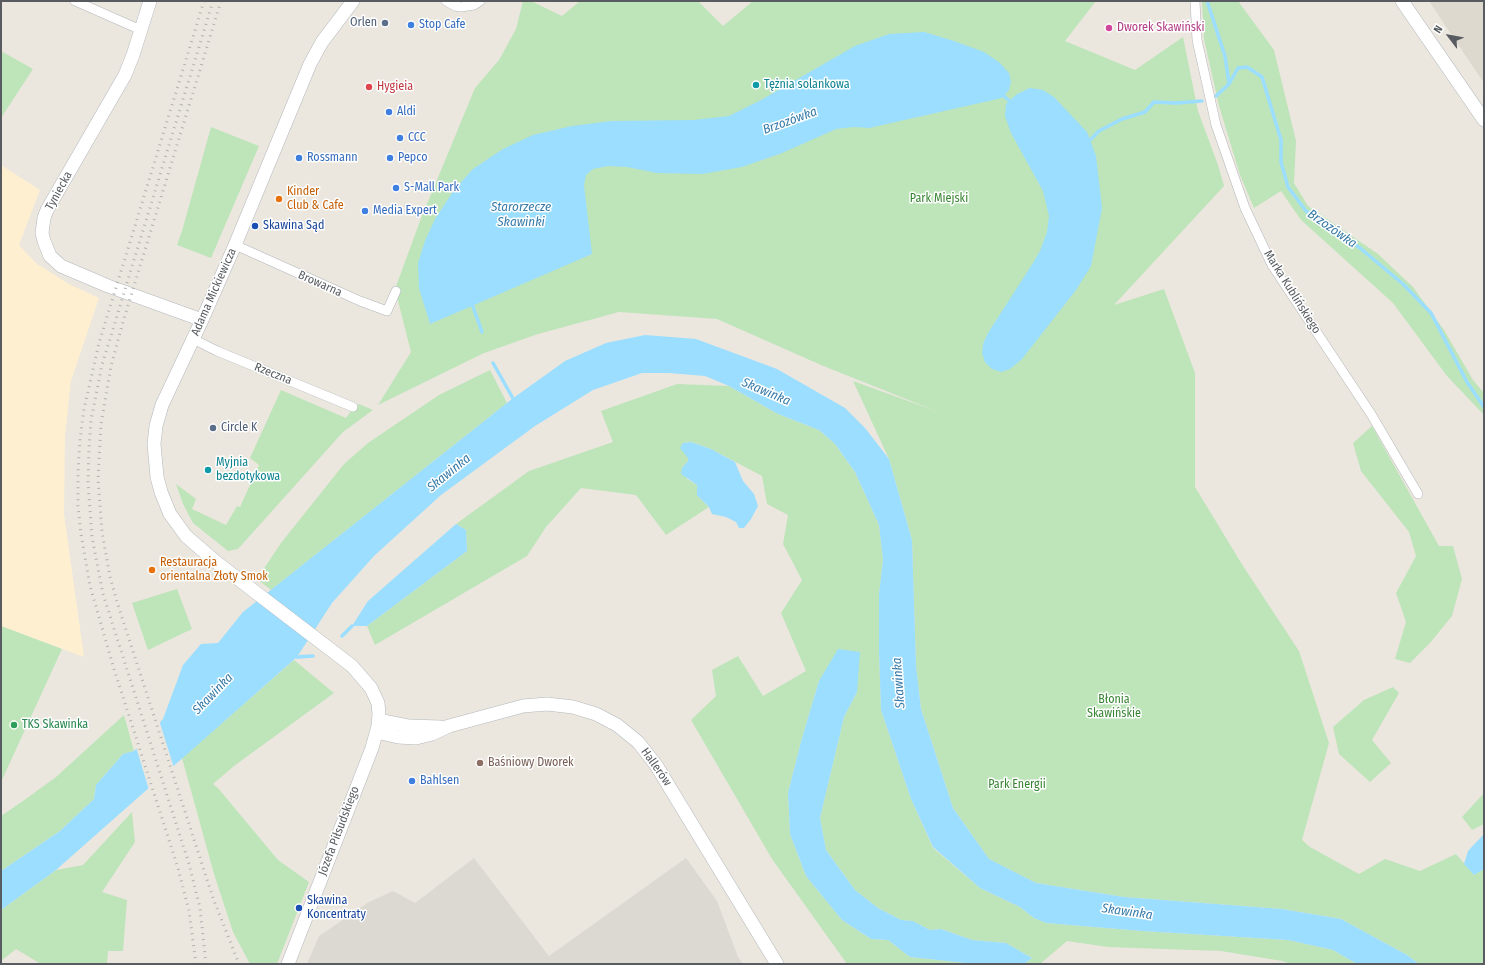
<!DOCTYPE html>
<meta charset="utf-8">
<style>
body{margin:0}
#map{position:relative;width:1485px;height:965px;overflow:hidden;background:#ebe7de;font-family:"Fira Sans Condensed",sans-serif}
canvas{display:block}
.frame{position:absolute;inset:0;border:2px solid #585c60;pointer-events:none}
.north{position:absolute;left:1429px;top:16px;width:40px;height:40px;-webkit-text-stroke:3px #fff;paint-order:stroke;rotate:302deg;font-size:11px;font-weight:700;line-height:16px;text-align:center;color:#585c60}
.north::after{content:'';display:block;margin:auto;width:14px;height:18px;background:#585c60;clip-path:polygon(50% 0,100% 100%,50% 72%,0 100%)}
</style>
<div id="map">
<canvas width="1485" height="965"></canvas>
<div class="frame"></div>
<div class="north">N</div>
</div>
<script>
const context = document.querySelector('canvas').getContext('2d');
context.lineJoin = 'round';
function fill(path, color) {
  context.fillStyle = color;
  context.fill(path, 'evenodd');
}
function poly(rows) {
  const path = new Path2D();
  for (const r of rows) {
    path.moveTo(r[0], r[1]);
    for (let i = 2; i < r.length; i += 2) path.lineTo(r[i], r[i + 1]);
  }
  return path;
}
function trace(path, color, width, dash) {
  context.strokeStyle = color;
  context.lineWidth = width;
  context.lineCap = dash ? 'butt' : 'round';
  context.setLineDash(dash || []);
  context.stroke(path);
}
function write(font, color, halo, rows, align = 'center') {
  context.font = font + ' "Fira Sans Condensed",sans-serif';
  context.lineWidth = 3;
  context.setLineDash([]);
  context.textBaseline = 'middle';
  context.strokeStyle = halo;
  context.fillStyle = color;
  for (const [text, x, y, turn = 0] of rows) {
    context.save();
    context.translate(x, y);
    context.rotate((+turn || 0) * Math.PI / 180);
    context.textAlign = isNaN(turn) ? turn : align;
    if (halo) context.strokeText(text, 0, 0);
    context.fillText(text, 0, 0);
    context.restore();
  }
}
fill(poly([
 [1,165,40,190,19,245,37,264,69,284,99,298,71,381,65,436,64,514,84,657,1,626]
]), '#feefd1');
fill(poly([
 [474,858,549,956,686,858,717,901,738,957,743,964,307,964,319,936,369,902,393,891,415,903]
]), '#dcd9d3');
fill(poly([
 [1429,1,1484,1,1484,83,1453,37]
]), '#ddd9cf');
fill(poly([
 [523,1,531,1,562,16,580,1,698,1,723,26,753,1,1096,1,1065,41,1135,70,1183,37,1198,111,1218,165,1224,186,1114,305,1164,289,1195,373,1195,487,1243,566,1299,651,1329,743,1302,840,1310,847,1359,874,1385,859,1420,871,1456,854,1474,875,1484,869,1484,964,1419,964,1407,955,1341,919,1282,909,1124,897,1036,883,989,859,953,808,921,709,916,666,912,540,889,459,853,381,936,411,821,365,717,319,619,312,538,334,484,353,378,405,411,352,395,289,420,221,475,88,499,60,516,29],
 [1202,1,1238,1,1274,50,1296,141,1294,183,1308,206,1378,254,1413,287,1444,330,1473,380,1484,393,1484,415,1447,376,1393,303,1301,220,1281,191,1254,208,1240,175,1219,106,1204,39],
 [1,51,33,69,1,118],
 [211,127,259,146,211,258,177,245,182,231],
 [490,370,507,403,271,590,257,579,281,543,344,464,368,443,439,395],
 [677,384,729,386,778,414,819,430,835,444,855,472,879,525,883,560,879,594,879,651,881,710,911,799,933,848,980,888,1020,907,1034,918,1046,923,1142,931,1288,940,1333,950,1357,964,1291,964,1282,961,1221,951,1108,947,1067,941,1040,964,1024,964,1032,958,1006,943,972,940,941,929,930,930,913,921,901,920,878,908,855,890,826,850,820,818,844,717,857,692,819,681,802,738,788,793,790,834,806,876,842,920,871,939,888,940,910,957,975,964,847,964,772,859,691,720,716,696,712,670,738,656,763,696,806,671,781,613,802,580,783,544,788,515,767,504,762,476,711,449,691,442,683,443,688,458,688,461,682,468,687,479,697,485,697,495,709,507,666,535,636,495,581,488,546,527,527,556,375,645,367,626,467,551,466,530,456,524,529,471,613,442,601,411],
 [281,390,346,418,351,411,359,404,373,410,343,432,238,549,228,551,193,523,183,504,176,484,196,499,192,509,226,525,237,506,240,507,259,465,250,458],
 [1372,426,1439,546,1453,546,1462,579,1452,616,1430,643,1410,663,1395,659,1406,622,1396,593,1416,556,1409,532,1361,471,1353,443],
 [177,589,192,629,148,650,132,603],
 [1,626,62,649,1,782],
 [294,660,334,693,234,766,213,784,218,788,278,860,309,882,277,964,250,964,233,932,214,874,182,758],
 [1393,687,1399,693,1372,740,1391,763,1370,782,1339,754,1333,727,1364,700],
 [124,715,134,751,123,754,96,785,94,799,60,831,1,871,1,816,23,801,56,777],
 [1484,793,1484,824,1472,830,1462,817],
 [132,812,135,842,102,892,127,900,123,951,108,951,107,964,41,964,16,949,1,961,1,910,56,870,83,865]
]), '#bee4ba');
fill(poly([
 [924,32,954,41,984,52,1000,63,1009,73,1011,82,1009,90,1002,98,869,128,854,127,836,129,782,153,742,167,702,174,657,173,627,167,608,166,593,169,586,175,584,185,592,254,430,324,419,288,418,263,425,241,435,219,454,190,473,169,503,149,533,135,572,126,611,121,694,120,729,116,761,100,855,46,889,34],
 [1030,88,1043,90,1054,97,1087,132,1096,156,1102,208,1091,266,1076,290,1022,359,1010,369,1001,372,992,369,985,362,982,353,983,344,988,333,1033,263,1040,251,1047,232,1049,216,1043,191,1011,133,1005,116,1006,104,1017,94],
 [645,335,696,339,777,369,845,408,865,428,889,459,912,540,916,666,921,709,953,808,989,859,1036,883,1124,897,1282,909,1341,919,1407,955,1419,964,1357,964,1333,950,1288,940,1142,931,1046,923,1034,918,1020,907,980,888,933,847,911,799,881,710,879,651,879,594,883,560,879,525,855,472,835,444,819,430,778,414,729,386,705,376,669,373,642,373,593,390,535,426,441,495,374,556,332,603,297,657,56,870,1,910,1,871,60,831,94,799,96,785,123,754,134,751,163,719,183,665,201,644,218,643,243,612,512,399,565,361,606,343],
 [691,442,711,449,735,462,743,481,754,494,758,506,751,519,744,528,739,528,736,522,726,517,712,514,709,507,697,495,697,485,681,474,682,468,688,461,688,458,680,448,683,443],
 [456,524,466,530,467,551,367,626,352,626,368,601],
 [838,649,860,652,857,692,844,717,820,818,826,850,855,890,878,908,901,920,913,921,930,930,941,929,972,940,1006,943,1032,958,1024,964,975,964,910,957,888,940,871,939,842,920,806,876,790,834,788,793,802,738,819,681],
 [1484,834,1484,869,1474,875,1464,864,1468,851]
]), '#9bdeff');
fill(poly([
 [159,720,174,768,149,790,136,747]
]), '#ebe7de');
trace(poly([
 [1208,1,1208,4,1225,56,1229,83],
 [1000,95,1004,96,1013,104],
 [1216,96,1229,84,1238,68,1247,67,1262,77,1281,140,1281,162,1288,187,1306,211,1360,248,1403,284,1431,313,1467,382,1484,407],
 [1085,140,1090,140,1099,131,1122,119,1145,112,1154,102,1176,103,1202,101],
 [472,304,482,332],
 [493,363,515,402],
 [342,636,352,626],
 [295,655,297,657,313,656]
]), '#9bdeff', 3.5);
const street = poly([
 [75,1,141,30],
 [446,1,455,6,461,7,474,5,480,1],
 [1195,1,1197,40,1216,125,1245,208,1272,265,1371,414,1418,494],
 [235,245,360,301,387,311,396,291],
 [193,339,217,351,353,407]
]);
const secondary = poly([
 [150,1,133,55,125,75,47,210,44,218,42,233,44,241,50,256,61,266,108,286,202,320],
 [1402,1,1484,120],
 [379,720,409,726,440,727],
 [377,732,398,737,416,738,432,734,449,726,512,709,523,706,547,704,573,707,596,714,617,725,638,742,656,765,777,964],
 [288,964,372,748,378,726,379,714,378,703,371,688,352,666,216,562,186,536,170,514,161,492,157,477,154,444,156,426,162,405,202,320,235,245,310,64,322,42,353,1]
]);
trace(street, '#b2b6ba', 10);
trace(secondary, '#b3b7bc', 14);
trace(street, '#fff', 9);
trace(secondary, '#fff', 13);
trace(poly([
 [221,1,123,322,111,366,101,424,98,479,102,532,110,577,118,605,213,898,239,964],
 [196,964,189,911,178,868,114,669,90,586,81,534,78,506,78,472,80,439,84,409,99,343,204,1],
 [206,964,200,908,189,864,103,594,92,537,88,482,89,448,91,420,102,365,213,1]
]), '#b0b1b1', 3, [1, 5]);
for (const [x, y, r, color] of [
 [385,23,4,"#5c6f8a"],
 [411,25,4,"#3f7fe0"],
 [1109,28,4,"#d1479c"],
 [756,85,4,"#0f9aa8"],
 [369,87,4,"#e0444e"],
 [389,112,4,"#3f7fe0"],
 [400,138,4,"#3f7fe0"],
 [299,158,4,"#3f7fe0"],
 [390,158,4,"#3f7fe0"],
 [396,188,4,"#3f7fe0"],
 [279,199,4,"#e8710a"],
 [365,211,4,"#3f7fe0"],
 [255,226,4,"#1a4fb4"],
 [213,428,4,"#5c6f8a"],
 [208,470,4,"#0f9aa8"],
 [152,570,4,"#e8710a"],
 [14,725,4,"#2e9e5b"],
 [480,763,4,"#8d6e63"],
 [412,781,4,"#3f7fe0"],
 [299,908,4,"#1a4fb4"]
]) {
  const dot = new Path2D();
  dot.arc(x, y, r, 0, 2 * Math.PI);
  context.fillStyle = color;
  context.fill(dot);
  trace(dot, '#fff', 1.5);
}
write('12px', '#4e5e75', '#fff', [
 ["Orlen",377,23],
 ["Circle K",221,428,"left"]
], 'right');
write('12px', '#366cbe', '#fff', [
 ["Stop Cafe",419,25],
 ["Aldi",397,112],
 ["CCC",408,138],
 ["Rossmann",307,158],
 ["Pepco",398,158],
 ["S-Mall Park",404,188],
 ["Media Expert",373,211],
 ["Bahlsen",420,781]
], 'left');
write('12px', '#b23c85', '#fff', [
 ["Dworek Skawiński",1117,28]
], 'left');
write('12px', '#0d838f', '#fff', [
 ["Tężnia solankowa",764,85],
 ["Myjnia",216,463],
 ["bezdotykowa",216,477]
], 'left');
write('12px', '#be3a42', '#fff', [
 ["Hygieia",377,87]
], 'left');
write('12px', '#585c60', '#fff', [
 ["Tyniecka",59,191,-61],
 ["Browarna",320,284,24],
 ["Adama Mickiewicza",214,292,-66],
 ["Marka Kublińskiego",1292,292,58],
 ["Rzeczna",273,374,22],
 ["Hallerów",656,767,55],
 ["Józefa Piłsudskiego",339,831,-69]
]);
write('12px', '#c56008', '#fff', [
 ["Kinder",287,192],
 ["Club & Cafe",287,206],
 ["Restauracja",160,563],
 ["orientalna Złoty Smok",160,577]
], 'left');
write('12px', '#388433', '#fff', [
 ["Park Miejski",939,199],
 ["Błonia",1114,700],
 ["Skawińskie",1114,714],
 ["Park Energii",1017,785]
]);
write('12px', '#164399', '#fff', [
 ["Skawina Sąd",263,226],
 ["Skawina",307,901],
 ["Koncentraty",307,915]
], 'left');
write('12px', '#27864d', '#fff', [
 ["TKS Skawinka",22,725]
], 'left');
write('12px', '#785e54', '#fff', [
 ["Baśniowy Dworek",488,763]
], 'left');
write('italic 13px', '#367aa8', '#fff', [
 ["Brzozówka",790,121,-20],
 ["Starorzecze",521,207],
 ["Skawinki",521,222],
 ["Brzozówka",1332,229,35],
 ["Skawinka",766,392,23],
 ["Skawinka",449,473,-39],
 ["Skawinka",899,683,-94],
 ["Skawinka",213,694,-46],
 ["Skawinka",1127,912,8]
]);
</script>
